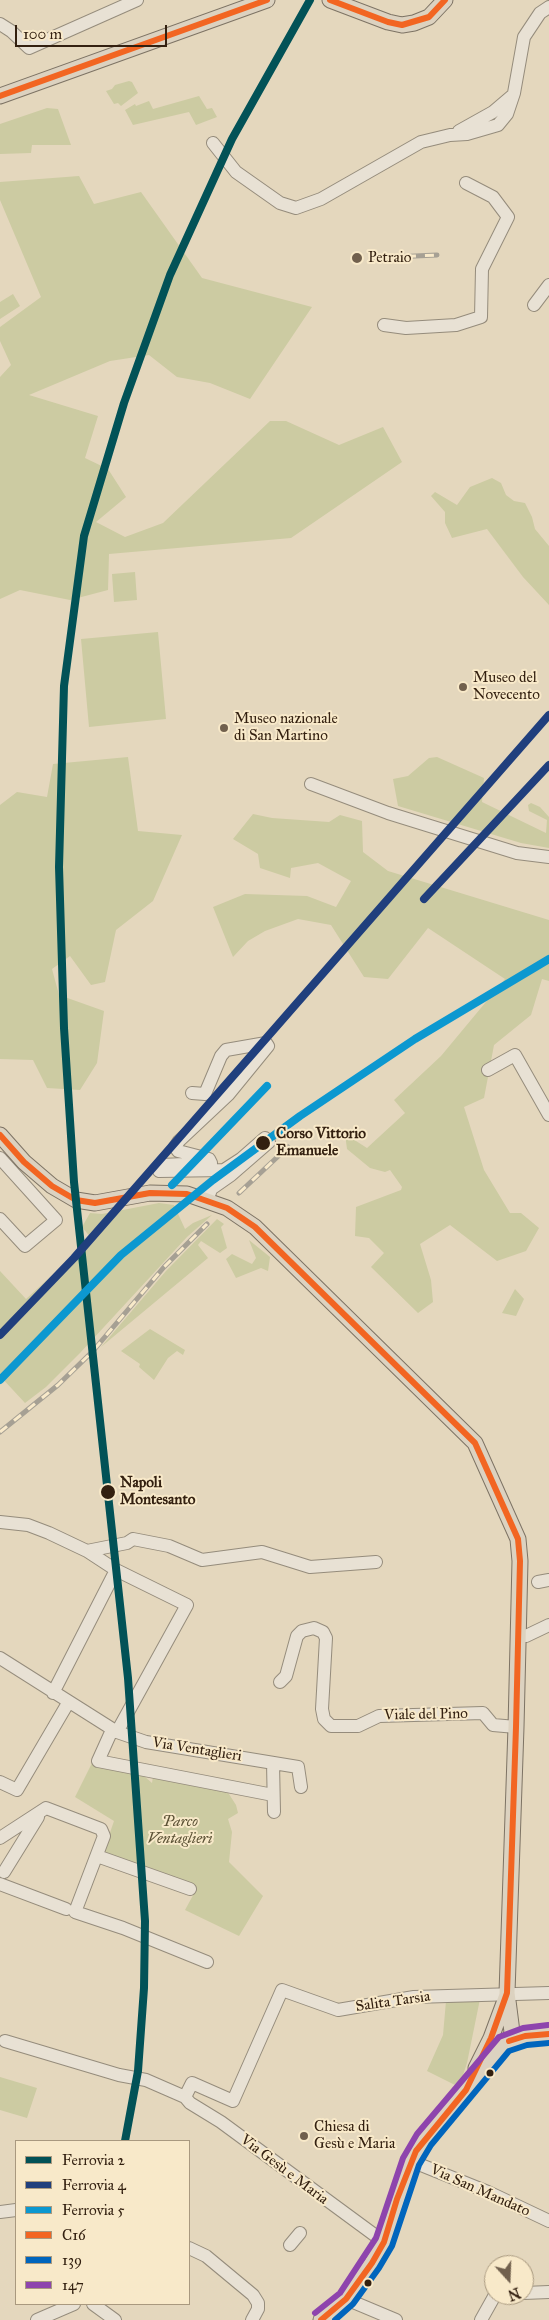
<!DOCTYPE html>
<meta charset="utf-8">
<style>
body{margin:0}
#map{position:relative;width:549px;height:2320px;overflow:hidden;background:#e4d7bd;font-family:"IM FELL Great Primer",serif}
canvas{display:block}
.legend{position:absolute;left:15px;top:2140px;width:175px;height:165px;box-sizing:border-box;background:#f8e9c9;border:1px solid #a9997f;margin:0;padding:6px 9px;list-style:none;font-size:15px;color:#332010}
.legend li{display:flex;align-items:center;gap:10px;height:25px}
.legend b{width:25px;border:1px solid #a9997f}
.north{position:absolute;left:484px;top:2255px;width:50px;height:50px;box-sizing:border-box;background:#f8e9c9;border:1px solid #a9997f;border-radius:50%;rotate:160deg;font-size:14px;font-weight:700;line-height:20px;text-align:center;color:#332010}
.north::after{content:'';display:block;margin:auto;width:18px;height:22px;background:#71604d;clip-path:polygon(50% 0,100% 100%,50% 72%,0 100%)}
.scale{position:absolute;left:15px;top:25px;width:152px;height:22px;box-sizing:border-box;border:2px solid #332010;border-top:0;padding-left:6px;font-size:15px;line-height:18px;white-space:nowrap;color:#332010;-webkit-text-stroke:4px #f8e9c9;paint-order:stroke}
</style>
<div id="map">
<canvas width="549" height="2320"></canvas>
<ul class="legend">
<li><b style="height:6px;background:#025257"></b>Ferrovia 2</li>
<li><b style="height:6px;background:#203f7d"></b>Ferrovia 4</li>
<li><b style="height:6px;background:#0c98d0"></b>Ferrovia 5</li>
<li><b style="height:6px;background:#f26522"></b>C16</li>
<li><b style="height:6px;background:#0065bd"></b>139</li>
<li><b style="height:6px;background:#8e44ad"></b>147</li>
</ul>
<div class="north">N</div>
<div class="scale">100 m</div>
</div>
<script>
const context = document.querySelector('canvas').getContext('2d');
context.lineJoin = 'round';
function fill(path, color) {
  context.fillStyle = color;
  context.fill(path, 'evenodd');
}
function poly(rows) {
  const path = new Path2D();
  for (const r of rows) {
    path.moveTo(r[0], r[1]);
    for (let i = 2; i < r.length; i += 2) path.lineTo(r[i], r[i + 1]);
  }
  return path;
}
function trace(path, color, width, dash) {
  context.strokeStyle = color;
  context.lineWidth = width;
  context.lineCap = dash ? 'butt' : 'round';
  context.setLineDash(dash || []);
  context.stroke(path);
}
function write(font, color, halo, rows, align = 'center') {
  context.font = font + ' "IM FELL Great Primer",serif';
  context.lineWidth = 4;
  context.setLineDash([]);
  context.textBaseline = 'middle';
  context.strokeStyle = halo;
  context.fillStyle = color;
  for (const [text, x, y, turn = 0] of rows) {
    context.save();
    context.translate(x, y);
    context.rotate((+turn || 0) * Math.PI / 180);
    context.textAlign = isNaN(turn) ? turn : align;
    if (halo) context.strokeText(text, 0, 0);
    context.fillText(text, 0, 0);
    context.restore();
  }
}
fill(poly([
 [129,81,132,82,138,93,121,106,118,103,114,104,106,91,112,89,115,85],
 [199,96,207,109,212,108,217,117,196,125,189,112,133,125,125,110,135,104,136,106,149,101,153,109],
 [47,108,58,109,71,145,32,145,31,153,0,154,0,124],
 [79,176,94,204,141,192,202,278,312,307,250,399,210,383,177,377,149,355,110,361,29,395,98,416,85,458,108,469,126,497,96,522,125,537,163,523,270,421,286,421,339,445,383,427,402,462,291,538,109,554,108,590,70,600,20,590,0,599,0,377,11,365,0,341,0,327,41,297,0,200,0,182],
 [13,294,20,306,0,319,0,302],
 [492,478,501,483,506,495,514,501,525,503,532,517,535,529,549,546,549,605,523,577,487,529,452,538,445,523,445,512,431,496,435,492,457,505,470,487],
 [135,572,137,600,114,602,112,574],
 [158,632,166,719,89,727,81,639],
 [128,757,138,831,182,835,153,901,116,930,105,982,91,985,70,956,52,969,59,995,104,1011,97,1063,80,1090,47,1088,33,1060,0,1059,0,805,17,792,47,797,53,764],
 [437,757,484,778,482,802,546,833,547,820,529,811,528,805,531,803,540,807,549,817,549,848,521,843,398,806,393,779,408,776,429,758],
 [253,814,272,818,329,822,340,815,362,821,363,852,388,871,549,920,549,981,542,979,531,1015,494,1045,484,1098,464,1107,484,1170,510,1213,521,1213,539,1228,526,1251,497,1261,450,1225,420,1244,431,1280,433,1302,418,1313,371,1267,384,1253,369,1238,355,1236,356,1207,401,1190,402,1187,390,1170,385,1172,370,1168,347,1149,345,1134,367,1148,405,1113,394,1100,441,1056,505,979,428,928,388,979,364,977,331,925,298,919,265,931,248,941,233,957,213,907,245,894,307,896,336,907,351,881,318,863,291,868,290,878,260,868,258,854,233,839],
 [159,1203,174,1205,185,1229,193,1223,212,1215,187,1237,80,1353,46,1387,25,1403,0,1376,0,1271,26,1299,92,1239,82,1227,90,1213,102,1214],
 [217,1219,224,1224,221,1227,227,1248,220,1253,201,1241,198,1245,208,1258,101,1347,166,1271],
 [249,1240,270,1257,268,1271,261,1268,236,1278,226,1259,232,1254,252,1264,256,1258],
 [515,1289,524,1299,516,1316,502,1313],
 [150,1329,185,1350,183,1355,177,1351,168,1358,154,1380,139,1367,140,1364,121,1351],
 [92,1763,144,1776,152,1783,153,1777,227,1791,236,1805,238,1813,228,1819,232,1832,229,1862,263,1896,239,1936,185,1910,197,1888,103,1853,114,1821,75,1797],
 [480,1999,467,2063,459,2087,427,2071,443,2035,446,2001],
 [0,2077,37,2088,27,2118,0,2110]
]), '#cccba2');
const minor = poly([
 [0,24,11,31,29,48,137,0],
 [459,131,493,112,513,95],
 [213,143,236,172,280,203,296,208,321,199,421,142,450,135,467,134,498,125,507,114,514,93,524,37,540,13,549,7],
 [534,305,549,285],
 [384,325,406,328,456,325,481,317,482,269,508,217,493,197,466,183],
 [311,784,388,813,517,853,549,857],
 [488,1070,515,1055,549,1115],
 [192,1093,205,1094,221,1056,226,1050,266,1043,268,1046,228,1095,179,1141,175,1147,178,1151,209,1159,211,1163,160,1165,159,1171,224,1170,241,1159,265,1138,269,1142,231,1175,211,1189,208,1199],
 [0,1158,56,1220,25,1246,0,1219],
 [0,1522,28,1525,49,1533,87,1551,116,1570,187,1605,117,1732],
 [87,1551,127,1543,133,1539,169,1546,202,1560,262,1552,310,1567,376,1562],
 [538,1582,549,1580],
 [518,1636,526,1636,549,1625],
 [0,1658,117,1732,146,1742,298,1767,301,1787],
 [280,1682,286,1676,297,1636,302,1631,314,1628,323,1632,326,1638,322,1709,324,1719,331,1726,358,1726,379,1716,483,1713,493,1725,516,1727],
 [53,1693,116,1570],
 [112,1730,98,1761,273,1795],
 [273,1763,274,1812],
 [0,1782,17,1790,68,1703],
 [0,1838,46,1808,101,1829,104,1836,75,1912,123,1928,207,1962],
 [97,1856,190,1889],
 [4,1872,38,1817],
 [0,1884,66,1909],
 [5,2041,119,2075,146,2080,185,2097,190,2103,221,2122,384,2242],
 [185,2097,192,2083,233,2101,282,1990,338,2010,414,1997,549,1993],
 [411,2161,488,2192,549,2221],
 [0,2212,16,2210],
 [290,2245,300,2233],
 [189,2248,206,2256,253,2295,258,2303,258,2309,252,2320],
 [524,2293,549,2292],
 [346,2299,396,2320],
 [93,2304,115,2320],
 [37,2320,74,2304],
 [481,2320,495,2295]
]);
const major = poly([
 [330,0,388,22,402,25,414,23,429,17,445,0],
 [0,96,267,0],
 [0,1135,24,1162,52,1186,76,1200,95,1203,150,1193,187,1194,227,1208,255,1227,475,1443,518,1539,520,1561,516,1727,507,1993,512,2032,509,2041,504,2044,416,2151,397,2199,384,2242,372,2263,346,2299,321,2320],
 [509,2041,525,2036,549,2034],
 [476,2068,491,2038,507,1995]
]);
trace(minor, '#958c7c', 14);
trace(major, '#7d7364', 17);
trace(minor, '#e8e1d4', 12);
trace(major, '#dcd2c0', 15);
const rail = poly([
 [371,258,437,255],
 [239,1193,288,1147],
 [0,1432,58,1385,93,1351,164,1267,207,1224]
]);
trace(rail, '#a6a094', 5);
trace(rail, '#f8e9c9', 3, [9]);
trace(poly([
 [330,0,388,22,402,25,429,17,445,0],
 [0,96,267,0],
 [0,1135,24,1162,52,1186,76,1200,95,1203,150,1193,187,1194,227,1208,255,1227,475,1443,518,1539,520,1561,516,1727,507,1993,491,2038,466,2090,416,2151,397,2199,384,2242,372,2263,346,2299,321,2320],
 [509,2041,525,2036,549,2034]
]), '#f26522', 6);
trace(poly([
 [335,2320,353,2304,379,2268,392,2246,419,2165,431,2145,509,2051,527,2045,549,2043]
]), '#0065bd', 6);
trace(poly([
 [315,2313,340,2293,376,2238,403,2158,417,2134,499,2037,523,2028,548,2025]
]), '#8e44ad', 6);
trace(poly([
 [125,2141,138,2071,144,1988,145,1921,128,1678,74,1182,64,1028,59,867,64,686,84,536,124,403,170,275,232,139,310,0]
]), '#025257', 8);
trace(poly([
 [424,899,549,765],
 [0,1335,74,1258,549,715]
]), '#203f7d', 8);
trace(poly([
 [172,1185,267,1086],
 [0,1380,121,1255,213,1180,300,1116,415,1039,549,959]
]), '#0c98d0', 8);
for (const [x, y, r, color] of [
 [357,258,6,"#71604d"],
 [463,687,5,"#71604d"],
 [224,728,5,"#71604d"],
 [263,1143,8,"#332010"],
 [108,1492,8,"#332010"],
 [490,2073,4.5,"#332010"],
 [304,2136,5,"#71604d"],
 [368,2283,4.5,"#332010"]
]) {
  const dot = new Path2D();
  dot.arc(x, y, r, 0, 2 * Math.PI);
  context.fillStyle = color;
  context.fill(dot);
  trace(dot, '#f8e9c9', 2);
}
write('15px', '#332010', '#f8e9c9', [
 ["Petraio",368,258],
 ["Museo del",473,678],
 ["Novecento",473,695],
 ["Museo nazionale",234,719],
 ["di San Martino",234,736],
 ["Chiesa di",314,2127],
 ["Gesù e Maria",314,2144]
], 'left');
write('bold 15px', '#332010', '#f8e9c9', [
 ["Corso Vittorio",276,1134],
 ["Emanuele",276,1151],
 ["Napoli",120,1483],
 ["Montesanto",120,1500]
], 'left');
write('15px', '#332010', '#f8e9c9', [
 ["Viale del Pino",426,1715,-1],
 ["Via Ventaglieri",197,1750,9],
 ["Salita Tarsia",393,2002,-8],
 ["Via Gesù e Maria",284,2170,37],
 ["Via San Mandato",480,2191,24]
]);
write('italic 15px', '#5b5135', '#f8e9c9', [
 ["Parco",180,1822],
 ["Ventaglieri",180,1839]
]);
</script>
